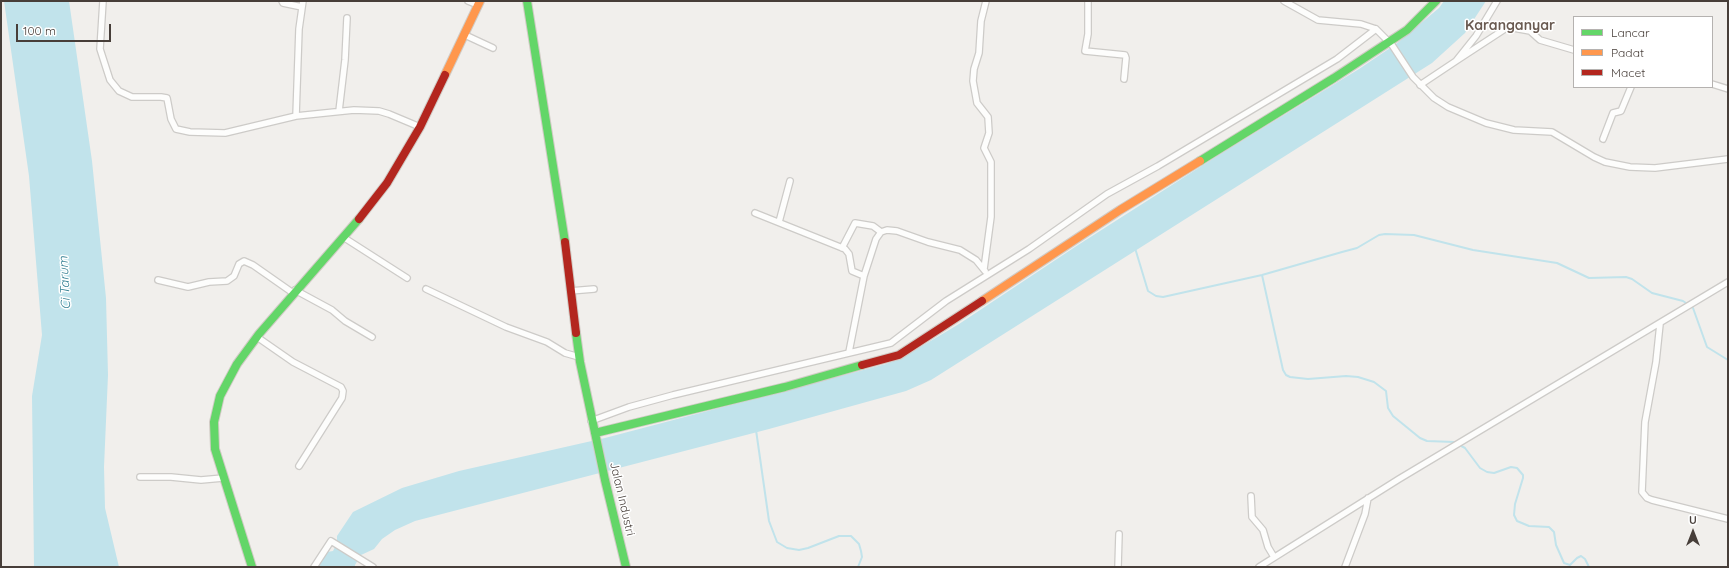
<!DOCTYPE html>
<style>
body{margin:0}
#map{position:relative;width:1729px;height:568px;overflow:hidden;background:#f1efec;font-family:Quicksand,sans-serif}
canvas{display:block}
.frame{position:absolute;inset:0;border:2px solid #473e39;pointer-events:none}
.legend{position:absolute;left:1573px;top:16px;width:140px;height:72px;box-sizing:border-box;background:#fff;border:1px solid #b5b2b0;margin:0;padding:5px 7px;list-style:none;font-size:12px;color:#473e39}
.legend li{display:flex;align-items:center;gap:8px;height:20px}
.legend b{width:20px;border:1px solid #b5b2b0}
.north{position:absolute;left:1673px;top:512px;width:40px;height:40px;-webkit-text-stroke:3px #fff;paint-order:stroke;rotate:0deg;font-size:11px;font-weight:700;line-height:16px;text-align:center;color:#473e39}
.north::after{content:'';display:block;margin:auto;width:14px;height:18px;background:#473e39;clip-path:polygon(50% 0,100% 100%,50% 72%,0 100%)}
.scale{position:absolute;left:16px;top:24px;width:95px;height:18px;box-sizing:border-box;border:2px solid #473e39;border-top:0;padding-left:5px;font-size:12px;line-height:14px;white-space:nowrap;color:#473e39;-webkit-text-stroke:3px #fff;paint-order:stroke}
</style>
<div id="map">
<canvas width="1729" height="568"></canvas>
<div class="frame"></div>
<ul class="legend">
<li><b style="height:5px;background:#63d668"></b>Lancar</li>
<li><b style="height:5px;background:#ff974d"></b>Padat</li>
<li><b style="height:5px;background:#b3261e"></b>Macet</li>
</ul>
<div class="north">U</div>
<div class="scale">100 m</div>
</div>
<script>
const context = document.querySelector('canvas').getContext('2d');
context.lineJoin = 'round';
function fill(path, color) {
  context.fillStyle = color;
  context.fill(path, 'evenodd');
}
function poly(rows) {
  const path = new Path2D();
  for (const r of rows) {
    path.moveTo(r[0], r[1]);
    for (let i = 2; i < r.length; i += 2) path.lineTo(r[i], r[i + 1]);
  }
  return path;
}
function trace(path, color, width, dash) {
  context.strokeStyle = color;
  context.lineWidth = width;
  context.lineCap = dash ? 'butt' : 'round';
  context.setLineDash(dash || []);
  context.stroke(path);
}
function write(font, color, halo, rows, align = 'center') {
  context.font = font + ' Quicksand,sans-serif';
  context.lineWidth = 3;
  context.setLineDash([]);
  context.textBaseline = 'middle';
  context.strokeStyle = halo;
  context.fillStyle = color;
  for (const [text, x, y, turn = 0] of rows) {
    context.save();
    context.translate(x, y);
    context.rotate((+turn || 0) * Math.PI / 180);
    context.textAlign = isNaN(turn) ? turn : align;
    if (halo) context.strokeText(text, 0, 0);
    context.fillText(text, 0, 0);
    context.restore();
  }
}
fill(poly([
 [4,1,69,1,92,161,106,298,108,375,104,467,105,508,119,567,34,567,32,396,42,335,29,176],
 [1444,1,1486,1,1465,33,1432,63,931,380,906,391,769,429,415,521,395,530,382,539,374,549,361,555,355,565,355,567,318,567,327,552,333,551,337,543,337,536,353,512,402,488,459,471,605,438,886,364,907,355,959,324,1078,245,1222,153,1359,69,1396,44,1439,8]
]), '#c1e3eb');
trace(poly([
 [1135,248,1148,291,1156,296,1163,297,1262,275,1342,252,1357,248,1379,235,1385,234,1414,235,1473,250,1557,263,1589,278,1626,277,1632,279,1652,293,1683,301,1693,308,1707,347,1728,360],
 [1262,275,1283,370,1286,375,1290,377,1308,379,1346,376,1358,377,1374,382,1386,391,1388,408,1393,416,1420,438,1427,441,1454,442,1465,448,1480,468,1487,472,1494,473,1511,467,1517,468,1523,475,1523,478,1515,504,1514,515,1517,521,1529,526,1549,527,1554,532,1556,545,1564,563,1570,565,1577,558,1581,556,1585,559,1589,567],
 [756,430,769,521,777,542,787,548,799,550,808,548,839,536,851,536,859,544,861,551,862,557,858,567]
]), '#c1e3eb', 2);
const street = poly([
 [103,1,100,49,110,80,119,91,132,97,161,97,167,98,171,119,176,129,190,132,225,133,296,116,354,110,379,111,389,114,420,127],
 [282,1,283,3,302,7],
 [468,1,478,5],
 [1088,1,1088,34,1085,51,1125,55,1126,58,1124,79],
 [1284,1,1318,20,1361,24,1376,29,1392,45,1413,77,1434,98,1448,107,1486,123,1514,130,1552,132,1594,157,1605,162,1630,167,1655,168,1728,159],
 [465,35,493,48],
 [1456,61,1508,27,1530,31,1540,40,1574,50],
 [1712,84,1728,89],
 [1420,85,1456,61,1476,36,1497,1],
 [339,111,345,60,347,18],
 [296,116,299,29,303,1],
 [1603,139,1613,113,1621,111,1631,87],
 [755,213,845,249,849,254,852,271,864,276],
 [779,222,790,181],
 [343,237,407,278],
 [842,248,855,223,873,226,881,232],
 [984,269,991,217,991,162,984,148,989,133,988,117,977,103,973,81,974,69,979,53,981,21,986,1],
 [158,280,188,287,209,282,227,281,234,276,239,264,244,261,253,265,293,293],
 [426,289,506,327,547,342,565,353,579,357],
 [295,290,332,310,345,321,372,337],
 [570,291,594,289],
 [1660,324,1656,362,1645,422,1642,492,1647,498,1652,500,1728,519],
 [257,337,293,362,341,387,343,391,342,398,299,466],
 [849,352,864,276,876,239,881,232,887,230,897,231,928,242,960,250,976,260,985,271],
 [591,421,629,407,673,395,891,343,946,301,1029,249,1107,194,1158,166,1337,59,1376,29],
 [140,477,171,477,201,480,223,478],
 [1251,496,1252,517,1263,530,1268,547,1274,557],
 [314,567,331,541,373,567],
 [1118,567,1119,534],
 [1259,567,1399,479,1728,282],
 [1345,567,1365,514,1368,498]
]);
const fast = poly([
 [527,1,565,242],
 [1200,161,1334,78,1407,30,1436,1],
 [576,333,580,362,605,480,626,567],
 [595,433,785,387,862,365],
 [252,567,215,449,214,422,220,396,237,364,259,334,359,219]
]);
const slow = poly([
 [445,75,480,1],
 [982,301,1120,210,1200,161]
]);
const jam = poly([
 [359,219,387,183,420,127,445,75],
 [565,242,576,333],
 [862,365,899,355,982,301]
]);
trace(street, '#cdcbc8', 8);
trace(fast, '#d1cbc5', 10);
trace(slow, '#d1cbc5', 10);
trace(jam, '#d1cbc5', 10);
trace(street, '#fdfdfc', 5.5);
trace(fast, '#63d668', 8);
trace(slow, '#ff974d', 8);
trace(jam, '#b3261e', 8);
write('12px', '#473e39', '#fff', [
 ["Jalan Industri",622,499,77]
]);
write('italic 13px', '#358093', '#fff', [
 ["Ci Tarum",65,283,-93]
]);
write('bold 14px', '#695a51', '#fff', [
 ["Karanganyar",1510,26]
]);
</script>
